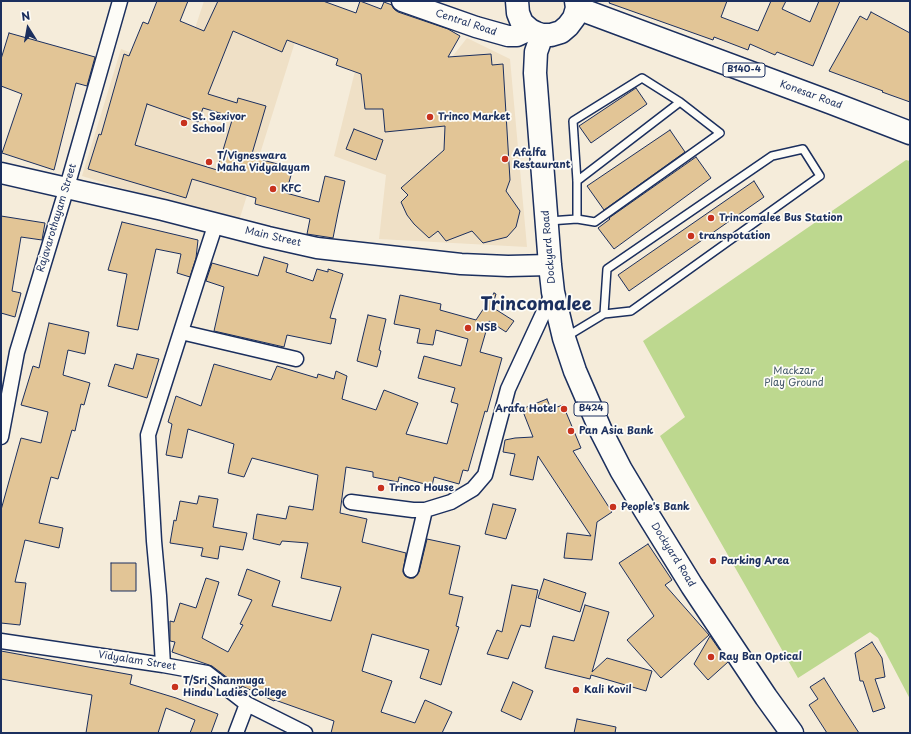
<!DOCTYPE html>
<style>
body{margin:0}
#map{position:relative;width:911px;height:734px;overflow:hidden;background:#f5ecda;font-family:"Playpen Sans",sans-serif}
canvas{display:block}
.frame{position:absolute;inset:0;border:2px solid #1b2f5e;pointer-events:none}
.north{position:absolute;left:8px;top:8px;width:40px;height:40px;-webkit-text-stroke:3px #fdfcf7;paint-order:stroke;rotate:349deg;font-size:11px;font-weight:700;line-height:16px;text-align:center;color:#1b2f5e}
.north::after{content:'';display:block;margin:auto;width:14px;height:18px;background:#1b2f5e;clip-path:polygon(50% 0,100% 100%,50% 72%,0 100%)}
</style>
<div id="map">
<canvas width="911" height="734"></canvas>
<div class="frame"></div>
<div class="north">N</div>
</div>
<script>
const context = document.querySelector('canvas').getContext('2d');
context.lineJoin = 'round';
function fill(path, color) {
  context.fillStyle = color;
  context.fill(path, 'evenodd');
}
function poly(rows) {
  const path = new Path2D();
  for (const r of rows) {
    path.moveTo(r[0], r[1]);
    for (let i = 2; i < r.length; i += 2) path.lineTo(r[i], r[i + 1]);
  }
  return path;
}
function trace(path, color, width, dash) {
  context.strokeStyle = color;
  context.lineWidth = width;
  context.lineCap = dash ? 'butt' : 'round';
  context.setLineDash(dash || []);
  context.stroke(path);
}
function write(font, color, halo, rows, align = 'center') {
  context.font = font + ' "Playpen Sans",sans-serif';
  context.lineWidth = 3.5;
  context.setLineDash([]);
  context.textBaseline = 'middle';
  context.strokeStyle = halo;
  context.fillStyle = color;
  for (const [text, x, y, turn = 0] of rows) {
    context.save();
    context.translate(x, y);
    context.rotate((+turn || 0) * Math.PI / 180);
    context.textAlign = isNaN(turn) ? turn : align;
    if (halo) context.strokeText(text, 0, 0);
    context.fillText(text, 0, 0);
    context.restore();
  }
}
fill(poly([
 [204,1,222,1,300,26,238,224,82,176,121,49,181,71],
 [467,38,510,59,527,247,379,239,386,175,334,156,355,71,452,57]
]), '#efe0c6');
fill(poly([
 [906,160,910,161,910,699,878,638,870,632,798,678,660,436,685,417,643,341]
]), '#bdd88f');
const building = poly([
 [157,1,188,1,180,21,204,31,218,1,323,1,356,13,360,1,381,9,384,2,392,5,394,9,398,12,448,29,460,36,448,57,491,54,492,65,503,64,510,180,506,191,520,211,516,227,507,237,483,243,472,231,446,241,438,231,429,238,414,224,407,215,401,202,408,195,401,188,444,150,445,126,385,132,383,109,365,109,361,74,336,65,338,59,287,40,282,52,233,31,208,94,237,103,238,98,266,106,251,157,293,168,286,193,319,202,325,176,345,181,338,213,333,238,307,234,310,219,255,204,256,198,192,179,186,198,88,169,99,134,101,135,124,54,129,56,143,22,148,24,157,1],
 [147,104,198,122,203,108,233,117,217,170,135,145,147,104],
 [610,1,727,1,721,17,758,31,771,1,786,1,782,9,810,22,819,1,840,1,813,66,777,52,775,55,750,44,748,50,714,37,713,40,609,3,610,1],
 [871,12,910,33,910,102,882,92,883,91,829,71,860,16,867,20,871,12],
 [9,33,95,57,87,86,76,83,54,170,2,153,22,94,1,86,1,59,9,33],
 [636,88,647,104,591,143,579,126,636,88],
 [354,129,383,140,376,160,346,149,354,129],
 [670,130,685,152,604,210,587,186,670,130],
 [696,157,711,178,614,249,598,228,610,219,609,218,696,157],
 [754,181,764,197,629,291,618,275,754,181],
 [1,216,45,223,42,240,21,237,12,291,21,293,15,317,1,313,1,216],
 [122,222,198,240,196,258,190,277,177,273,181,254,156,249,138,330,117,326,127,274,108,270,122,222],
 [264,257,288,264,286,272,313,281,317,269,328,272,328,269,343,274,330,318,336,319,331,344,287,335,284,347,214,331,224,287,206,281,212,263,258,276,264,257],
 [494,293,496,294,492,307,514,321,506,332,489,321,480,352,502,358,487,412,485,411,468,471,463,470,459,484,434,477,432,486,399,477,398,482,373,477,373,472,346,467,340,513,367,519,362,542,406,553,403,572,405,576,409,578,414,578,419,572,427,539,460,546,449,594,463,597,456,626,459,627,441,685,420,678,429,650,372,634,362,671,392,681,381,712,415,723,425,700,452,712,442,733,331,733,334,721,275,700,274,701,242,686,241,688,212,666,172,652,175,642,170,641,170,621,174,622,180,603,196,608,206,578,219,582,202,638,228,652,243,625,240,624,252,600,238,595,247,569,280,581,272,606,331,621,341,587,301,578,308,543,282,541,280,545,253,539,257,514,286,519,289,506,313,510,318,475,252,458,244,477,228,473,234,444,188,429,182,458,166,455,172,424,168,422,176,396,201,406,214,364,271,380,277,366,317,378,318,374,334,379,336,371,347,376,342,399,376,410,384,390,418,403,406,434,447,444,458,404,451,402,455,388,418,378,424,356,461,366,468,339,436,330,433,345,417,343,420,329,394,324,400,295,441,304,440,310,476,320,494,293],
 [368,315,386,319,379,350,381,351,377,367,357,361,368,315],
 [49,323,89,332,85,354,68,350,63,375,90,383,84,405,81,404,75,431,72,430,58,479,51,477,39,523,63,528,59,548,25,540,15,582,26,583,20,625,1,623,1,510,21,438,41,443,48,412,21,405,33,366,39,368,49,323],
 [137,354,159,359,147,398,108,386,115,364,133,369,137,354],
 [547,399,551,409,563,405,581,448,573,451,612,512,597,522,592,560,564,558,567,533,591,536,538,456,533,480,510,475,515,454,503,452,505,440,515,438,533,437,522,409,547,399],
 [199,496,218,499,213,527,247,533,243,550,220,546,218,559,201,556,203,548,170,543,174,520,176,521,180,501,197,504,199,496],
 [493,504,516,509,506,539,485,534,493,504],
 [648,544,672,580,665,585,709,635,661,678,627,640,654,616,619,563,648,544],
 [111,563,136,563,136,591,111,591,111,563],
 [544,579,586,593,580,612,538,598,544,579],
 [512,585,538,590,530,627,521,625,508,659,487,654,497,630,502,632,512,585],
 [585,605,609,612,592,672,607,658,652,671,646,691,591,675,590,679,545,668,553,636,574,641,585,605],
 [710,636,728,662,708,680,694,664,710,636],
 [872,642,882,658,885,677,875,679,885,708,873,712,863,681,860,681,855,653,872,642],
 [1,651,132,675,130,684,176,698,218,714,211,733,190,733,195,720,166,708,158,733,86,733,92,695,1,679,1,651],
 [824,678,839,702,859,733,827,733,809,705,818,699,810,687,824,678],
 [513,682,533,691,521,720,501,711,513,682],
 [577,719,616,727,615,733,574,733,577,719]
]);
fill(building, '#e2c596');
trace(building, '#1b2f5e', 1);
const service = poly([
 [577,181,680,102],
 [549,221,577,219,595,222,720,133,680,102,642,78,573,121,577,181,577,219],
 [566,337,604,314,631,311,820,176,803,149,772,156,607,269,604,314]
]);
const minor = poly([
 [181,332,296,359],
 [1,437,17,352,67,187,120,1],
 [351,502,413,510,425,510,451,502,473,489,485,475,508,389,553,292],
 [411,570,425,510],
 [1,641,163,665,207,673,247,704,305,733],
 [163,665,159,596,154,541,148,435,198,278,216,223],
 [236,733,247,704]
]);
const secondary = poly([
 [402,1,476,27,508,36,517,36,530,30],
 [1,173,163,210,268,237,317,248,461,264,508,266,550,265]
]);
const primary = poly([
 [517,1,518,13,522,23,530,30,536,33,542,35,551,35,561,32,568,26,574,18,577,8,576,1],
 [577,8,832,103,910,133],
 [542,35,536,52,535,73,550,265,553,292,564,338,575,371,601,431,621,470,645,510,692,586,766,697,792,733]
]);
trace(service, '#1b2f5e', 10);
trace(minor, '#1b2f5e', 17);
trace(secondary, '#1b2f5e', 23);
trace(primary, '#1b2f5e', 25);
trace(service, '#fdfcf7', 7);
trace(minor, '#fdfcf7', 14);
trace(secondary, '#fdfcf7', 20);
trace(primary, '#fdfcf7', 22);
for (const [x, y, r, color] of [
 [430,117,4,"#c8321e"],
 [184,123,4,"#c8321e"],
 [505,159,4,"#c8321e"],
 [209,162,4,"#c8321e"],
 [273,189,4,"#c8321e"],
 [711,218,4,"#c8321e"],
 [691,236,4,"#c8321e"],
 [468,328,4,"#c8321e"],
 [564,409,4,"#c8321e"],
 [571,431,4,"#c8321e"],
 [381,488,4,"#c8321e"],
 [613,507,4,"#c8321e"],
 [713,561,4,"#c8321e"],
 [711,657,4,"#c8321e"],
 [175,687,4,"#c8321e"],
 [576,690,4,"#c8321e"]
]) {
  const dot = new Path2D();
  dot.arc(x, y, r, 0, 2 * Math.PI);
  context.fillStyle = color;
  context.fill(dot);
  trace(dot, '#fdfcf7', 1.5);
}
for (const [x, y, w] of [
 [744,70,42],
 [591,409,34]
]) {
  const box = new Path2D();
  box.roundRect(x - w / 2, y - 7, w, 14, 3);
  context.fillStyle = '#fdfcf7';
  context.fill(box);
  trace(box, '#1b2f5e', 1);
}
write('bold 9px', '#1b2f5e', null, [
 ["B140-4",744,70],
 ["B424",591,409]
]);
write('10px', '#1b2f5e', '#fdfcf7', [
 ["Central Road",466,23,18],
 ["Konesar Road",811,95,20],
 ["Rajavarothayam Street",57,218,-73],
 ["Main Street",273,237,13],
 ["Dockyard Road",549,247,-95],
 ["Dockyard Road",673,555,58],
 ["Vidyalam Street",137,661,9]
]);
write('bold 10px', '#1b2f5e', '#fdfcf7', [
 ["St. Sexivor",192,117],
 ["School",192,129],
 ["Trinco Market",438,117],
 ["Afalfa",513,153],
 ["Restaurant",513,165],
 ["T/Vigneswara",217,156],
 ["Maha Vidyalayam",217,168],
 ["KFC",281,189],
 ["Trincomalee Bus Station",719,218],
 ["transpotation",699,236],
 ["NSB",476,328],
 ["Arafa Hotel",556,409,"right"],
 ["Pan Asia Bank",579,431],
 ["Trinco House",389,488],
 ["People's Bank",621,507],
 ["Parking Area",721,561],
 ["Ray Ban Optical",719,657],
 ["T/Sri Shanmuga",183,681],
 ["Hindu Ladies College",183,693],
 ["Kali Kovil",584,690]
], 'left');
write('10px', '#44596a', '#fdfcf7', [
 ["Mackzar",794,371],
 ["Play Ground",794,383]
]);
write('bold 18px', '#1b2f5e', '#fdfcf7', [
 ["Trincomalee",536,305]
]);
</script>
